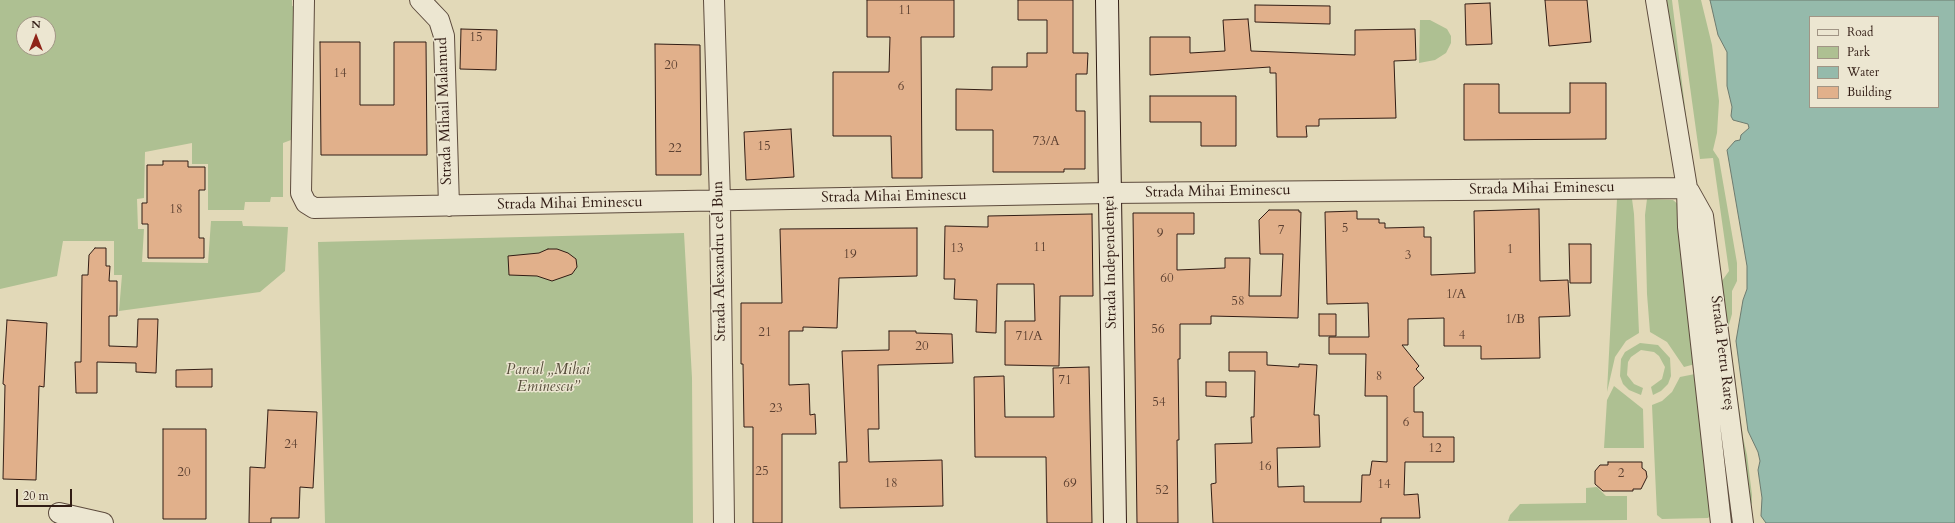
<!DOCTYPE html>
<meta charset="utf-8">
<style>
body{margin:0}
#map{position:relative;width:1955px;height:523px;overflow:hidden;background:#e2d9b8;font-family:Cardo,serif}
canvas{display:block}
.legend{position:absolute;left:1809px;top:16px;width:130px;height:92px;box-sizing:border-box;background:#ece6d1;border:1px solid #a19585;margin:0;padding:5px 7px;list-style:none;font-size:12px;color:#311c14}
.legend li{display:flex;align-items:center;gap:8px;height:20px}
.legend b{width:20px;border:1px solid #a19585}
.north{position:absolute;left:16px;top:16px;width:40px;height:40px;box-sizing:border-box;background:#ece6d1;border:1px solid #a19585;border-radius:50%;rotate:0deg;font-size:11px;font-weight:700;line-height:16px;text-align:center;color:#311c14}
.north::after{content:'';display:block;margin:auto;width:14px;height:18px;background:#8f2418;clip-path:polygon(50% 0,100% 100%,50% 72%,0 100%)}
.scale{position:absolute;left:16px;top:489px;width:56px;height:18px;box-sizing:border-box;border:2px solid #311c14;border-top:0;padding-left:5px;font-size:12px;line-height:14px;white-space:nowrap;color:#311c14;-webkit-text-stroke:3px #ece6d1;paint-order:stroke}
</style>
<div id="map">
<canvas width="1955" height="523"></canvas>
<ul class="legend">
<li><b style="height:5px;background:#ece6d1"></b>Road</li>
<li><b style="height:11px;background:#aec092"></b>Park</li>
<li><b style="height:11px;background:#95baab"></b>Water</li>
<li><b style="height:11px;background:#e1b08b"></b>Building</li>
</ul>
<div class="north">N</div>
<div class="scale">20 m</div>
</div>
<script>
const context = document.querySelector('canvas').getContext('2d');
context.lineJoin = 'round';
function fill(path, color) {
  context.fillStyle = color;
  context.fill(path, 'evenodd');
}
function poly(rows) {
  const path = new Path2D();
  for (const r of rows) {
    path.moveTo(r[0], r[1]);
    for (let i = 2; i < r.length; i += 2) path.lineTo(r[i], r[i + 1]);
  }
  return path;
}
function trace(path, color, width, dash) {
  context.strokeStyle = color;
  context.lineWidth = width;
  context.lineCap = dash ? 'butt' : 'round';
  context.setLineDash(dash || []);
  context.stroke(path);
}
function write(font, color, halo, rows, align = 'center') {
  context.font = font + ' Cardo,serif';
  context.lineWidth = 3;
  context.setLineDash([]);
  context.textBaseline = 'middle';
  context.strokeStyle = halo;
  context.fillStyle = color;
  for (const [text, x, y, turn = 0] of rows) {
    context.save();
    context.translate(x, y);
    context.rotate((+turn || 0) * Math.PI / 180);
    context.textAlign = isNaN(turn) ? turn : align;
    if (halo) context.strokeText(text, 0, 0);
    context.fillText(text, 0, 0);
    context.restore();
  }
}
fill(poly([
 [0,0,292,0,292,6,297,7,291,140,283,143,283,197,271,197,270,202,245,202,244,210,208,210,208,164,192,164,192,143,145,152,144,198,137,199,138,229,144,229,142,262,208,263,211,221,242,221,243,226,288,227,285,271,260,292,119,311,122,275,114,275,114,241,63,241,57,276,0,289],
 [24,24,48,24,48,48,24,48],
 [1661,0,1672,0,1691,157],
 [1678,0,1701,0,1712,45,1719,101,1717,133,1713,150,1719,159,1737,263,1737,281,1732,291,1732,314,1728,328,1743,437,1747,455,1752,495,1752,503,1749,508,1719,285,1729,271,1713,158,1700,159],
 [1420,20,1430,20,1447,29,1451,36,1451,43,1446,53,1435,60,1419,63],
 [1617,199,1632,199,1634,214,1639,333,1626,341,1615,357,1607,392],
 [1647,199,1673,200,1680,206,1699,363,1684,367,1667,342,1650,332,1647,294,1645,215],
 [684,233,692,378,693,523,325,523,318,242],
 [1640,343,1658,345,1670,358,1671,376,1668,384,1661,391,1653,395,1651,387,1662,379,1665,367,1659,356,1654,352,1641,350,1631,357,1628,362,1627,375,1634,384,1643,388,1641,395,1629,390,1623,384,1620,376,1621,359,1625,352],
 [1700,373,1715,511,1708,518,1662,519,1657,515,1652,405,1662,401,1672,392,1680,377],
 [1614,386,1643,409,1644,448,1604,448,1607,400],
 [1597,487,1606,496,1627,496,1627,520,1508,521,1510,515,1520,504,1586,503,1586,488]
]), '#aec092');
const water = poly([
 [1710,0,1955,0,1955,523,1766,523,1761,516,1762,498,1758,470,1760,461,1758,452,1748,431,1736,341,1743,300,1747,289,1747,266,1727,150,1735,141,1740,140,1741,135,1749,128,1748,124,1733,120,1731,116,1732,107,1727,86,1727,52,1718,35,1710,0],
 [1810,17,1938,17,1938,107,1810,107,1810,17]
]);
fill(water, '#95baab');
trace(water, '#6d7b6f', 1);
const building = poly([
 [867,0,954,0,954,37,921,37,922,178,892,178,891,136,833,136,833,72,889,72,890,37,867,37,867,0],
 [1018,0,1073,0,1073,53,1088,53,1087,74,1076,74,1076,111,1085,111,1085,169,1064,169,1064,172,993,172,993,130,956,130,956,89,992,90,992,67,1027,67,1027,53,1047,53,1047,20,1018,20,1018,0],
 [1545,0,1587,0,1591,42,1549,46,1545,0],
 [1490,3,1492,44,1466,45,1465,4,1490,3],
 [1255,5,1330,6,1330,24,1255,22,1255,5],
 [1248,19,1251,51,1355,55,1355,30,1415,29,1416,60,1394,61,1396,118,1319,119,1319,126,1306,126,1307,137,1277,137,1276,73,1270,73,1270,67,1150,75,1150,37,1190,37,1190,53,1225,51,1223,20,1248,19],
 [461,29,497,30,496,70,460,69,461,29],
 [320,42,360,42,360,105,394,105,394,42,426,42,427,155,321,155,320,42],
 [655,44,700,45,701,175,656,175,655,44],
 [1570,83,1606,83,1606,139,1464,140,1464,84,1499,84,1499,113,1570,113,1570,83],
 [1150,96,1236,96,1236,146,1201,146,1201,122,1150,122,1150,96],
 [791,129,794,177,746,180,744,132,791,129],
 [163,161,188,161,188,167,205,167,205,190,199,190,199,238,204,238,204,258,148,258,148,224,142,224,142,203,147,203,147,165,163,165,163,161],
 [1539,209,1540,281,1568,280,1570,316,1539,317,1540,358,1481,359,1481,346,1444,346,1444,318,1408,319,1408,345,1402,345,1419,366,1416,369,1424,378,1414,387,1414,412,1423,412,1423,437,1454,437,1454,462,1405,462,1404,495,1418,494,1420,518,1381,518,1381,523,1213,523,1211,484,1216,483,1215,444,1252,443,1251,417,1254,417,1255,371,1229,371,1229,352,1267,352,1267,365,1299,367,1299,364,1317,365,1314,415,1319,415,1320,447,1277,448,1278,487,1304,486,1304,502,1361,502,1362,475,1370,475,1372,461,1387,462,1387,396,1365,396,1366,354,1329,354,1329,337,1369,337,1368,303,1327,304,1325,212,1357,211,1357,219,1379,219,1379,223,1385,223,1385,228,1424,227,1424,237,1431,237,1431,275,1475,273,1474,211,1539,209],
 [1269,210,1299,210,1299,212,1301,212,1298,318,1211,316,1211,324,1180,324,1180,359,1178,359,1179,440,1177,440,1178,523,1137,523,1133,213,1194,213,1194,234,1177,234,1177,270,1225,268,1225,258,1250,258,1249,296,1281,296,1283,254,1260,254,1259,220,1269,210],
 [1092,214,1093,296,1060,296,1059,366,1005,365,1005,321,1035,321,1034,284,997,284,996,333,976,332,977,300,954,299,955,279,944,279,945,226,988,227,988,216,1092,214],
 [917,228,917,276,839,278,837,328,803,327,803,331,789,331,789,385,809,384,810,415,815,414,816,434,782,434,782,523,753,523,753,427,744,427,743,364,741,364,741,303,782,303,780,229,917,228],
 [1569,244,1591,244,1591,283,1570,283,1569,244],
 [95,248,106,248,106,266,110,266,109,281,117,281,117,316,109,316,109,346,137,347,138,319,158,319,156,373,136,372,136,363,97,362,97,393,76,393,75,362,81,362,82,275,88,275,89,255,95,248],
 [548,249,557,249,568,253,576,259,577,267,572,274,552,281,537,276,509,275,508,256,539,253,548,249],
 [1319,314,1336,314,1336,336,1319,336,1319,314],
 [7,320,47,323,44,387,39,386,36,480,3,479,5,385,3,384,7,320],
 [889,331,916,331,916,333,952,334,953,363,878,365,879,429,868,429,869,462,942,460,943,506,840,508,839,462,847,462,842,351,889,350,889,331],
 [1089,367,1092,523,1047,523,1046,457,975,457,974,377,1004,376,1005,417,1054,417,1053,368,1089,367],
 [212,369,212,387,176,387,176,370,212,369],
 [1206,382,1226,382,1226,397,1206,396,1206,382],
 [268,410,317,412,313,488,300,487,299,518,271,518,271,523,249,523,250,467,265,468,268,410],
 [163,429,206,429,206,519,163,519,163,429],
 [1608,462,1642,462,1642,468,1646,471,1647,477,1641,489,1633,489,1633,491,1603,491,1595,484,1595,471,1600,465,1608,465,1608,462]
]);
fill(building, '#e1b08b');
trace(building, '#311c14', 1);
const street = poly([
 [304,0,301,193,306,203,314,208,1109,193,1687,188],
 [420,0,439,20,444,36,449,206],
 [714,0,720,201,724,523],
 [1656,0,1687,188,1688,227,1721,523],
 [1689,191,1703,216,1743,523],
 [59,513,103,523]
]);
const secondary = poly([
 [1107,0,1115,523]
]);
trace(street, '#5d4b3d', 22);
trace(secondary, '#311c14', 24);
trace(street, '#ece6d1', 20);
trace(secondary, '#ece6d1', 22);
write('13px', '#5d4132', null, [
 ["11",905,11],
 ["15",476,38],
 ["20",671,66],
 ["14",340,74],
 ["6",901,87],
 ["73/A",1046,142],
 ["15",764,147],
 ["22",675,149],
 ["18",176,210],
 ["5",1345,229],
 ["7",1281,231],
 ["9",1160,234],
 ["11",1040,248],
 ["13",957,249],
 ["1",1510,250],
 ["19",850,255],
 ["3",1408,256],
 ["60",1167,279],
 ["1/A",1456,295],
 ["58",1238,302],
 ["1/B",1515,320],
 ["56",1158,330],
 ["21",765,333],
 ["4",1462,336],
 ["71/A",1029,337],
 ["20",922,347],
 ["8",1379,377],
 ["71",1065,381],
 ["54",1159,403],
 ["23",776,409],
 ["6",1406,423],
 ["24",291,445],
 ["12",1435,449],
 ["16",1265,467],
 ["25",762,472],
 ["20",184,473],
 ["2",1621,474],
 ["18",891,484],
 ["69",1070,484],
 ["14",1384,485],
 ["52",1162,491]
]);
write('15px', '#311c14', '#ece6d1', [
 ["Strada Mihail Malamud",445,111,-92],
 ["Strada Mihai Eminescu",1542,189,-1],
 ["Strada Mihai Eminescu",1218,192,-1],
 ["Strada Mihai Eminescu",894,197,-1],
 ["Strada Mihai Eminescu",570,204,-1],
 ["Strada Alexandru cel Bun",720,261,-91],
 ["Strada Independenței",1111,262,-91],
 ["Strada Petru Rareș",1722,353,83]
]);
write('italic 15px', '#564d3a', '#ece6d1', [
 ["Parcul „Mihai",548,371],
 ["Eminescu”",548,388]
]);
</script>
